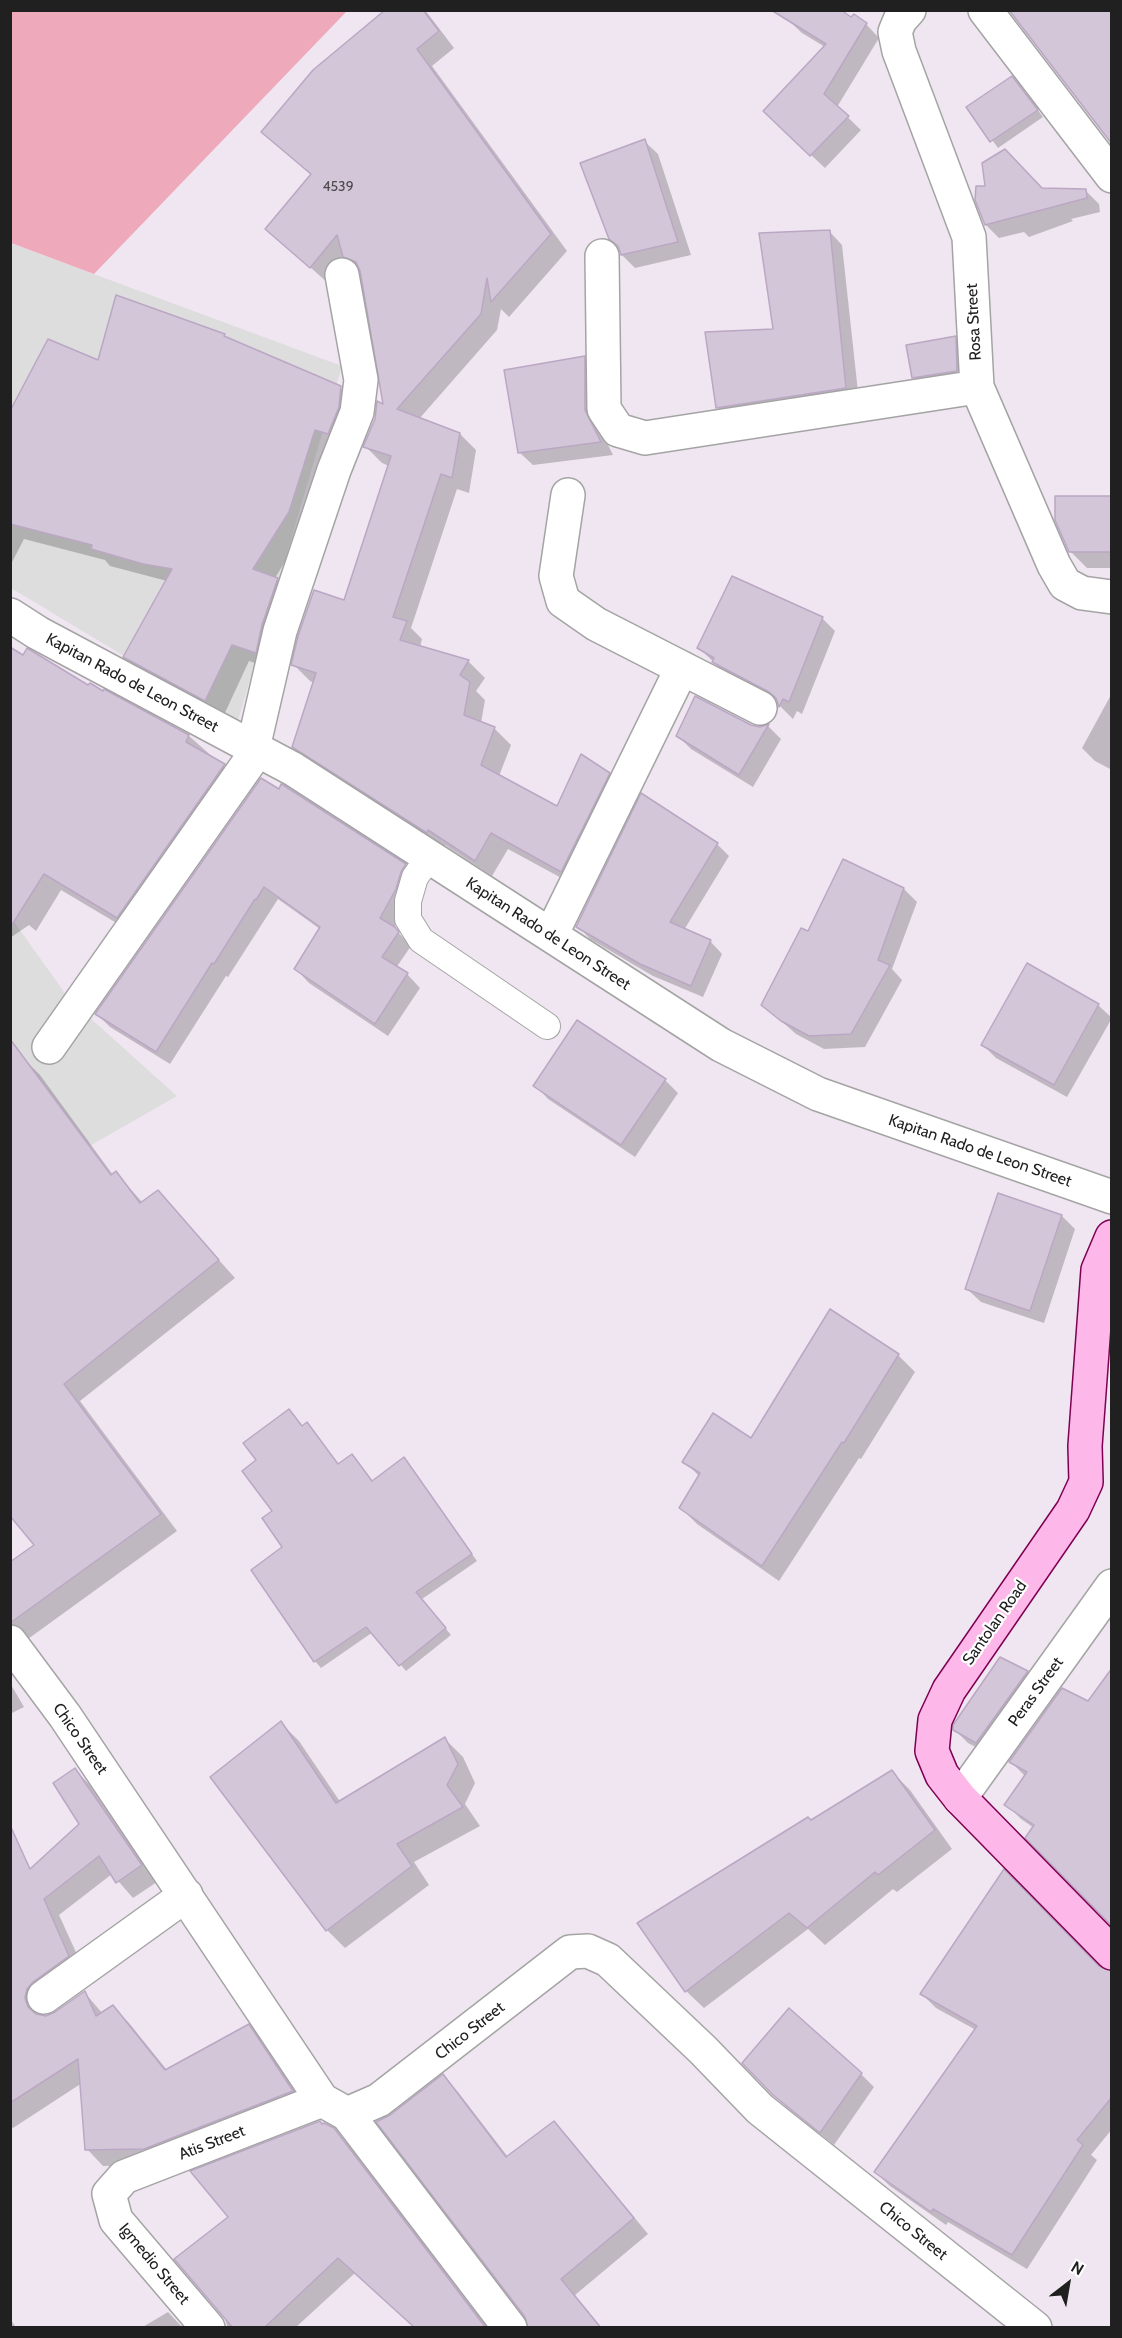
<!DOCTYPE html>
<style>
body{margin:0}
#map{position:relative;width:1122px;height:2338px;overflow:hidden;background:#f0e6f1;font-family:Cabin,sans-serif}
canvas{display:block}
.frame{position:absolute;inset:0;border:12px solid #202020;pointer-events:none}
.north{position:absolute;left:1038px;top:2254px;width:60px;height:60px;-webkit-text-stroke:4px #fff;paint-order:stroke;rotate:31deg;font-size:16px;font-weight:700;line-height:24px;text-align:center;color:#202020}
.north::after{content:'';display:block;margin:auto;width:21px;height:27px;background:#202020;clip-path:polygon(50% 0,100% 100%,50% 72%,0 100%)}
</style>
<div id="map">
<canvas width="1122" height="2338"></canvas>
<div class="frame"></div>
<div class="north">N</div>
</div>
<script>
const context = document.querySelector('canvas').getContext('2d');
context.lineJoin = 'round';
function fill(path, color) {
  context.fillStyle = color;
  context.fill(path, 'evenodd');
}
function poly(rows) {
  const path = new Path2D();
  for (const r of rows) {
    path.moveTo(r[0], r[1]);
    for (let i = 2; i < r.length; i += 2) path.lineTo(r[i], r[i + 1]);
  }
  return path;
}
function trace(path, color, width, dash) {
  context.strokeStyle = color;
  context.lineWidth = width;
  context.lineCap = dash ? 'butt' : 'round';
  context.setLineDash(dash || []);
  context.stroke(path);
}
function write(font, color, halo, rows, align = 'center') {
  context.font = font + ' Cabin,sans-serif';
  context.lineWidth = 4.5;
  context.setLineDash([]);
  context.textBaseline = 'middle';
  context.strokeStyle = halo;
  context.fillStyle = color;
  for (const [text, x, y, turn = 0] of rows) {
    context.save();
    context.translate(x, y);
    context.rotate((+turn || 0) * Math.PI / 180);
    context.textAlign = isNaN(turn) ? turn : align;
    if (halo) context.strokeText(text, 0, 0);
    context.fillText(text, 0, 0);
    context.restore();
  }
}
fill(poly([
 [10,243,342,366,237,724,11,588],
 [10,916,69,999,177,1096,11,1191]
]), '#ddddde');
fill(poly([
 [10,11,11,10,347,11,94,274,11,243]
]), '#eea9ba');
fill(poly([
 [387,10,425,10,454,48,432,66,567,251,509,317,501,309,497,330,419,419,460,434,476,450,469,493,457,489,411,628,422,639,420,647,468,661,485,678,476,691,485,700,481,723,494,728,511,745,499,776,558,809,609,774,625,790,578,887,508,849,492,876,445,845,444,848,311,764,294,747,314,683,310,681,293,664,345,602,389,466,382,463,365,446,385,406,362,273,347,259,328,283,267,229,312,176,263,132],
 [852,19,866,24,879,38,837,107,861,130,825,168,778,124,825,47,802,33,788,20],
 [1018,84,1043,117,998,148,969,108],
 [644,141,658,154,691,255,635,268,622,255,620,248],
 [987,187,1085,190,1099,204,1100,212,1071,219,1073,221,1029,237,1024,232,999,238,986,225],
 [829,231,842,245,859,401,730,421,717,407,775,331],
 [224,335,228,340,340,387,358,405,305,529,275,578,294,596,273,669,249,661,223,717,141,674,124,657,167,581,110,566,105,560,24,539,10,566,10,415,99,362],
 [955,338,961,344,963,377,920,384,914,377],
 [584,357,597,371,598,424,613,455,533,465,519,452],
 [1112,498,1112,568,1087,568,1070,551],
 [822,618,835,631,802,714,797,711,793,719,780,706,779,702,727,675,699,648],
 [10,650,89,687,104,693,105,691,189,736,241,782,135,934,61,890,36,931,29,925,10,938],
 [1112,693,1112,770,1095,761,1082,748],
 [751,726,760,728,768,726,781,739,753,787,691,749,678,736],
 [261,780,405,865,418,879,409,902,394,928,411,946,396,968,407,974,420,988,388,1036,309,983,296,969,320,929,278,899,228,977,226,976,170,1064,110,1027,97,1014],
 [717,844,729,856,684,930,710,941,722,954,703,997,653,976,590,939,578,926],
 [904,889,917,902,892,969,902,980,865,1047,824,1049,796,1034,763,1005,809,933],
 [1098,1005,1112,1018,1067,1097,996,1058,983,1045],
 [23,1058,40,1075,113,1175,116,1173,143,1203,158,1192,235,1278,80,1401,177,1531,10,1652,10,1564,36,1545],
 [665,1080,678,1093,635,1157,548,1099,535,1085],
 [1062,1216,1075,1229,1044,1323,981,1302,967,1289],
 [898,1355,915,1372,861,1459,859,1458,779,1581,697,1524,681,1508,700,1477,684,1461,752,1440],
 [303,1428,339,1466,352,1456,373,1482,404,1459,477,1561,422,1599,451,1635,406,1671,373,1632,321,1668,315,1661,274,1512],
 [1027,1672,1040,1685,990,1755,968,1743,954,1729],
 [10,1683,24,1707,10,1714],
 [1089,1703,1034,1828,1021,1819,1006,1804,1025,1776,1011,1762],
 [281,1723,299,1741,341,1803,445,1739,463,1757,475,1783,465,1804,480,1826,414,1862,429,1885,345,1948,327,1930,212,1777],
 [75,1770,91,1786,157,1882,133,1898,112,1874,59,1915,85,1972,43,2005,41,2016,47,2017,56,2014,85,1993,103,2014,113,2007,129,2023,167,2070,248,2026,265,2042,308,2107,161,2165,103,2166,87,2149,82,2083,13,2128,10,2125,10,1846,28,1873,81,1825],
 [892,1772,910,1790,952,1849,897,1892,893,1889,825,1945,808,1929,704,2008,686,1991,811,1822],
 [1099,1968,1112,1973,1112,2129,1091,2155,1097,2160,1027,2269,948,2222,946,2225,890,2186,875,2172,976,2030,936,2008,921,1993],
 [744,2063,861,2074,874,2087,834,2145,788,2108],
 [442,2076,458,2092,508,2157,554,2123,569,2138,648,2234,575,2295,602,2328,530,2328,526,2316,391,2116],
 [323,2126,334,2130,349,2146,488,2328,415,2328,355,2273,295,2328,228,2328,224,2316,230,2217],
 [168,2312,183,2328,141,2328],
 [10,2318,16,2328,10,2328]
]), '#0003');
const building = poly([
 [385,10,423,10,439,31,417,49,551,234,491,302,487,278,481,314,397,409,460,433,452,478,441,474,393,617,407,621,400,640,469,660,460,675,470,682,464,715,495,727,481,765,557,806,581,754,610,773,561,872,491,833,475,861,428,830,427,833,292,747,316,673,291,665,298,636,314,590,344,600,391,456,363,447,375,419,377,401,383,404,360,271,356,262,343,257,337,235,310,268,265,229,311,174,261,132,313,70,385,10],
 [771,10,841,10,851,17,854,14,867,23,824,94,849,116,810,156,763,111,826,44,771,10],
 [1009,10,1112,10,1112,144,1009,10],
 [1012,76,1038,110,990,142,966,107,1012,76],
 [645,139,678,242,621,255,618,246,609,239,580,163,645,139],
 [1005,149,1042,188,1086,189,1087,198,985,225,975,200,976,186,985,186,982,163,1005,149],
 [830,230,846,388,716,408,705,332,773,329,759,233,830,230],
 [116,295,225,334,224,336,341,386,339,407,328,434,315,430,289,512,253,569,278,578,262,625,256,653,232,645,205,701,123,657,172,569,143,564,91,549,92,545,10,524,10,411,48,339,98,360,116,295],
 [956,336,957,371,912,378,906,345,956,336],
 [585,356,585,410,601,442,518,453,504,370,585,356],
 [1055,496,1112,496,1112,552,1069,552,1055,520,1055,496],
 [732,576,823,617,789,702,783,699,779,707,776,698,769,692,712,662,714,658,697,648,732,576],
 [10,647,23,655,27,648,88,685,90,683,103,691,104,689,189,735,186,742,225,764,117,918,44,874,10,928,10,647],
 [695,696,751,725,760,727,769,724,739,775,676,736,695,696],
 [261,778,279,789,281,784,283,785,406,864,401,872,396,889,380,918,395,927,399,932,382,957,408,973,375,1024,294,969,320,927,264,887,256,900,255,899,214,964,212,963,156,1052,95,1014,261,778],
 [641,793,718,843,670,922,711,940,691,986,640,964,576,927,641,793],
 [843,859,904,888,878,960,890,965,851,1034,809,1036,781,1021,761,1005,801,928,808,931,843,859],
 [1027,963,1099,1004,1054,1085,981,1045,1027,963],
 [577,1020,666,1079,621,1145,533,1086,577,1020],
 [10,1039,111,1175,116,1171,140,1203,158,1190,219,1260,64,1384,161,1514,10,1623,10,1562,34,1545,10,1516,10,1039],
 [998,1193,1062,1215,1030,1311,965,1289,998,1193],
 [830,1309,899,1354,844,1443,842,1442,762,1566,679,1508,700,1473,682,1462,713,1413,751,1438,830,1309],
 [289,1409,302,1426,307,1422,338,1464,352,1454,372,1481,404,1457,472,1554,416,1592,446,1628,399,1666,366,1627,314,1662,251,1570,282,1547,262,1518,272,1511,242,1471,256,1460,243,1443,289,1409],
 [1000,1657,1028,1671,976,1743,953,1730,953,1725,1000,1657],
 [1112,1668,1112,1926,1025,1838,1034,1825,1004,1805,1027,1772,1009,1762,1062,1688,1088,1701,1112,1668],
 [281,1721,336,1803,445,1737,458,1764,447,1785,463,1807,397,1844,412,1866,326,1931,210,1777,281,1721],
 [75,1768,142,1865,116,1883,99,1856,44,1899,69,1956,33,1982,27,1989,25,1998,28,2007,36,2014,46,2016,55,2012,85,1991,96,2016,113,2005,165,2070,249,2024,293,2091,144,2149,85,2150,78,2059,10,2103,10,1825,30,1869,79,1824,53,1783,75,1768],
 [892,1770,935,1830,878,1875,875,1872,807,1928,789,1913,685,1992,637,1923,808,1817,811,1820,892,1770],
 [1004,1869,1099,1966,1112,1971,1112,2097,1077,2140,1083,2145,1012,2255,933,2209,931,2212,874,2172,977,2026,920,1994,1004,1869],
 [789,2008,862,2073,820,2133,773,2095,742,2063,789,2008],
 [443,2074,506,2157,554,2121,634,2218,561,2279,601,2328,528,2328,525,2317,376,2122,390,2115,443,2074],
 [320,2121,322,2124,324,2123,334,2128,486,2328,415,2328,338,2258,264,2328,233,2328,174,2259,228,2217,190,2171,320,2121]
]);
fill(building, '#d2c6d8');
trace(building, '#bba7c4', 1.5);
const lane = poly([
 [429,858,415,877,408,901,408,919,421,940,547,1026]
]);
const street = poly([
 [909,10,900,20,895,32,899,51,969,237,977,387,1054,565,1065,584,1082,593,1112,597],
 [985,10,1112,176],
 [602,256,604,409,618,430,645,438,977,387],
 [568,495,556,576,563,601,596,624,760,708],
 [10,615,38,633,293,769,721,1045,818,1094,1112,1197],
 [551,935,682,668],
 [49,1047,250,761,280,631,334,470,357,412,361,380,342,275],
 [10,1642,65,1716,322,2100,347,2114,510,2328],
 [960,1798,1112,1586],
 [44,1997,186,1895],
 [347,2114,379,2100,570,1952,588,1951,608,1960,703,2050,760,2109,1035,2328],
 [208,2328,116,2220,109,2194,124,2177,322,2100]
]);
const secondary = poly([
 [1112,1237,1098,1270,1085,1446,1086,1482,1073,1510,949,1690,935,1720,932,1751,942,1775,960,1798,1112,1953]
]);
trace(lane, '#a4a4a4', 28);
trace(street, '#a4a4a4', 36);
trace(secondary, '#7e0052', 36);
trace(lane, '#fff', 26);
trace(street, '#fff', 33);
trace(secondary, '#fdb7e9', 33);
write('14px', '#4c4a4e', null, [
 ["4539",338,187]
]);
write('16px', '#202020', '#fff', [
 ["Rosa Street",974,322,-93],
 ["Kapitan Rado de Leon Street",132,683,28],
 ["Kapitan Rado de Leon Street",548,934,33],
 ["Kapitan Rado de Leon Street",980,1151,19],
 ["Santolan Road",995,1623,-55],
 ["Peras Street",1036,1692,-54],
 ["Chico Street",80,1739,55],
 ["Chico Street",470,2031,-38],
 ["Atis Street",212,2143,-21],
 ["Chico Street",913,2231,39],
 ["Igmedio Street",154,2264,50]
]);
</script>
